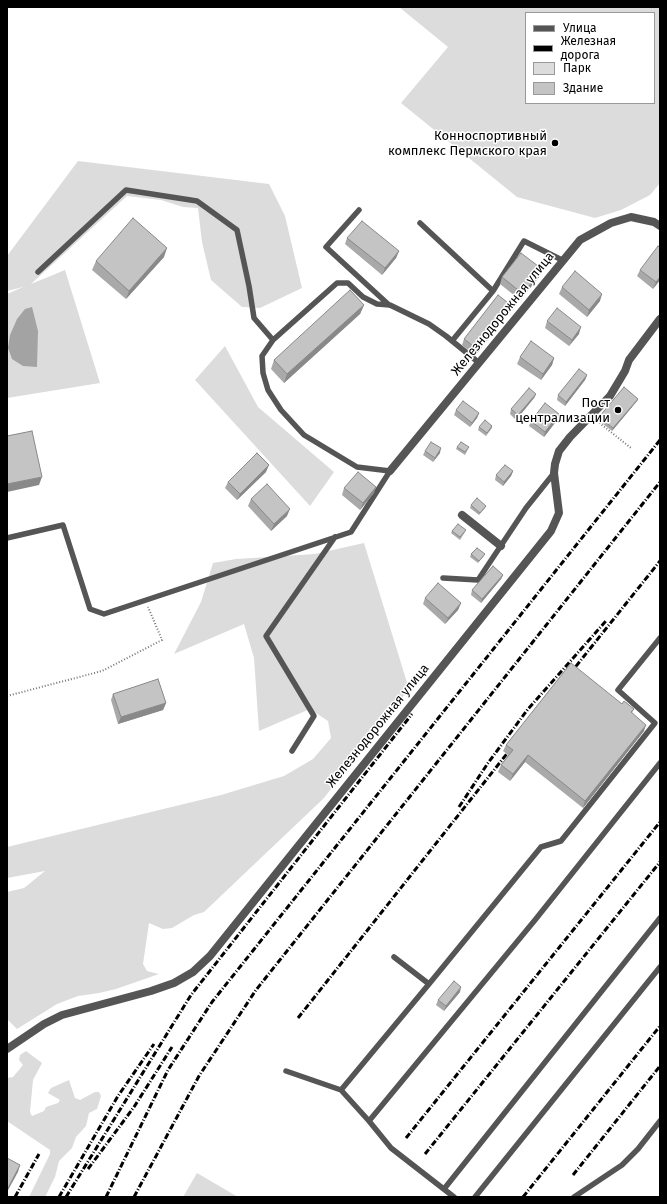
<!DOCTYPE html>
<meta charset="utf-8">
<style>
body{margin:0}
#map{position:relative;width:667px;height:1204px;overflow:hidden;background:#fff;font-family:"Fira Sans",sans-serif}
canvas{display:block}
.frame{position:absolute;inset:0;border:8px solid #000;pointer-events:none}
.legend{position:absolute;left:525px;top:12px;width:130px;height:92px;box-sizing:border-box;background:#fff;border:1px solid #999;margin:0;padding:5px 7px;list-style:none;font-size:12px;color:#000}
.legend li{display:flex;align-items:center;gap:8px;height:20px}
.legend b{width:20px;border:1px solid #999}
</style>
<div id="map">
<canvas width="667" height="1204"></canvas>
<div class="frame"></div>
<ul class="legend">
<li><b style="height:5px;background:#555"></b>Улица</li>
<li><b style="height:5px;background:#000"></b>Железная дорога</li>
<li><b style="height:11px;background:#dcdcdc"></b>Парк</li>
<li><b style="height:11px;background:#c4c4c4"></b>Здание</li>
</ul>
</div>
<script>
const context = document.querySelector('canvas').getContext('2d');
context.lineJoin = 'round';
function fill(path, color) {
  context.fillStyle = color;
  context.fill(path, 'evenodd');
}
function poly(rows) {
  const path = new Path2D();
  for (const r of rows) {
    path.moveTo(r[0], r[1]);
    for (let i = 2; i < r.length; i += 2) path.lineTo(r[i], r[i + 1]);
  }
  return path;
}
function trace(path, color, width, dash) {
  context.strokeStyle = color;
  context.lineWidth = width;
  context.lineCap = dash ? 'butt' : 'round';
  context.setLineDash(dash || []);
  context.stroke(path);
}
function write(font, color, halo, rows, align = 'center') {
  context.font = font + ' "Fira Sans",sans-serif';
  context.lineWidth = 3;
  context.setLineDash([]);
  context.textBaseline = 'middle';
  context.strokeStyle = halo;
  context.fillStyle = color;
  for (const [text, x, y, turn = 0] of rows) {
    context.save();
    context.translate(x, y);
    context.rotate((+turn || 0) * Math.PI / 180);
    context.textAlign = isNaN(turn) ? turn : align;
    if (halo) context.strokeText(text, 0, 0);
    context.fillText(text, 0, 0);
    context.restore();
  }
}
fill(poly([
 [399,7,660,7,660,183,650,195,621,210,595,218,517,197,401,103,448,47],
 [526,13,654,13,654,103,526,103],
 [78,161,269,184,285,216,302,288,260,308,242,307,211,280,202,242,198,208,183,207,161,200,127,196,31,284,65,270,100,383,7,398,7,294,23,287,7,291,7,256],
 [225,346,258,407,334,472,310,506,195,380],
 [364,543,409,689,324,798,204,912,194,915,172,928,163,929,149,923,143,964,147,971,159,974,116,989,99,993,78,996,57,1004,17,1029,7,1019,7,892,24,888,45,871,7,878,7,847,221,795,284,776,313,759,331,738,328,721,310,709,259,731,254,658,244,624,174,654,201,602,213,563,236,559,315,554],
 [26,1051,42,1063,33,1080,30,1112,32,1116,44,1111,46,1107,58,1103,60,1100,48,1093,51,1088,69,1080,75,1098,80,1100,95,1092,99,1092,101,1096,97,1109,89,1113,86,1126,76,1137,72,1148,59,1161,55,1177,45,1197,29,1197,50,1154,50,1150,7,1121,7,1078,13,1077,23,1065,19,1060,20,1055],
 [197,1173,238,1197,183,1197]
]), '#dcdcdc');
fill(poly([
 [32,307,38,331,37,367,23,366,12,359,8,348,10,335,17,319,25,309]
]), '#a3a3a3');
trace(poly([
 [597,421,631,448],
 [7,696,102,671,162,640,148,607]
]), '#777', 2, [1, 2]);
trace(poly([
 [359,210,326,247,389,305],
 [420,223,493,291],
 [38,272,126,190,197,201,237,230,249,286,254,318,273,340],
 [452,341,493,291,524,241,562,260],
 [7,538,63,525,90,609,104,614,351,532,390,471,357,467,304,435,281,410,268,390,263,373,262,356,273,340,337,283,348,283,363,297,377,304,390,305,429,324,446,336,478,362],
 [443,578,478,580,526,508,554,473],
 [292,751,314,716,266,636,335,537],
 [394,957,429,984,541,847,561,841,655,723,618,690,660,638],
 [286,1071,341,1090,369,1121,535,920,660,763],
 [341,1090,429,984],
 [369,1121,391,1148,454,1197],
 [444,1189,660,918],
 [475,1197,660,967],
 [574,1197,622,1165,638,1149,660,1121]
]), '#555', 5.5);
trace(poly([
 [390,471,580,240,611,223,631,217,654,222,660,226],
 [462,515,501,546],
 [7,1049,44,1024,62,1015,151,991,174,983,193,972,210,956,551,531,559,513,554,473,555,464,559,451,570,437,610,396,625,371,629,360,660,319]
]), '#555', 8);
trace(poly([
 [569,675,660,561],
 [459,807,488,763,528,709,606,621],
 [298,1018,513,746],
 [406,1138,660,822],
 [425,1154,660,862],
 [88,1169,134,1107,172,1047],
 [573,1175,660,1066],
 [15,1197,39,1154],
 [59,1197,118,1096,154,1044],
 [66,1197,191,995,412,714],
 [106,1197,168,1070,212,1002,660,440],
 [134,1197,199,1076,256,990,660,482],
 [523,1197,660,1026]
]), '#000', 3, [6, 2, 1, 2]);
fill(poly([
 [347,238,399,251,396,258,382,275,345,244],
 [164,257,126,299,92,270,96,261],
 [542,269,540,276,520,300,500,284,502,277],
 [640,270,660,280,653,289,637,276],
 [562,287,600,301,587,317,559,294],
 [364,305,360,314,284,383,271,369,274,360],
 [509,312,475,356,462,345,464,339],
 [547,321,579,334,569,346,545,328],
 [520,357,554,358,552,365,541,380,517,364],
 [587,375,585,380,565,406,557,400,558,395],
 [536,394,534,398,516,420,510,414,511,409],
 [638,399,637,401,612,431,598,420,599,417],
 [456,410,479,413,477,418,470,427,454,415],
 [558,419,544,437,529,426,531,421],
 [492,426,492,428,486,436,478,430,479,427],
 [457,447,468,449,465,455,456,449],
 [425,451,440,453,433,462,423,455],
 [513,471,511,476,503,486,495,480,496,475],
 [266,472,237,500,225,488,228,482],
 [344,488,374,493,360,510,342,495],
 [251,499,287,516,271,531,248,506],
 [471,505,486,506,485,508,479,515,470,508],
 [452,531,465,532,460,540,451,533],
 [471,554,484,556,478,563,470,557],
 [503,575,501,579,481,603,471,595,472,590],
 [425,598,461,603,458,610,445,624,423,604],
 [113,694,166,703,163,710,118,724,111,700],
 [622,704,634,709,632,713,644,731,583,808,525,762,510,781,498,772,501,765,508,755,503,751,506,745],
 [460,992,444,1011,436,1005,438,1000]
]), '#a9a9a9');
fill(poly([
 [167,248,164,257,126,299,129,291],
 [399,251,396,258,382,275,385,268],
 [542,269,540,276,520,300,523,294],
 [660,277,660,280,653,289,656,282],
 [602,294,600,301,587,317,589,310],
 [364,305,360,314,284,383,287,374],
 [512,306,509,312,475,356,477,349],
 [581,327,579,334,569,346,572,340],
 [554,358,552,365,541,380,543,374],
 [587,375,585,380,565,406,566,402],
 [536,394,534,398,516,420,518,415],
 [638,399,637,401,612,431,613,428],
 [479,413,477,418,470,427,472,423],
 [559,414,558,419,544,437,545,432],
 [441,448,440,453,433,462,435,458],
 [269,465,266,472,237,500,240,494],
 [513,471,511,476,503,486,504,482],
 [42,477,39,485,7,492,7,484],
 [376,487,374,493,360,510,363,503],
 [290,509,287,516,271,531,274,524],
 [503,575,501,579,481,603,482,599],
 [461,603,458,610,445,624,448,618],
 [166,703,163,710,118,724,121,717],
 [646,725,644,731,583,808,585,801],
 [528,755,525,762,510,781,513,774],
 [461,987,460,992,444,1011,446,1006],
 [20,1165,18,1172,7,1192,7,1190]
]), '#898989');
const building = poly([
 [133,218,167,248,129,291,96,261,133,218],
 [362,221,399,251,385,268,347,238,362,221],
 [658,246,660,248,660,277,656,282,640,270,658,246],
 [521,253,542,269,523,294,502,277,521,253],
 [575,271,602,294,589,310,562,287,575,271],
 [350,290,364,305,287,374,274,360,350,290],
 [498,295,512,306,477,349,464,339,498,295],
 [557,308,581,327,572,340,547,321,557,308],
 [531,341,554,358,543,374,520,357,531,341],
 [579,369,587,375,566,402,558,395,579,369],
 [624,387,638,399,613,428,599,417,624,387],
 [529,388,536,394,518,415,511,409,529,388],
 [463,401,479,413,472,423,456,410,463,401],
 [545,403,559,414,545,432,531,421,545,403],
 [485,420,492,426,487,433,479,427,485,420],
 [32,431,42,477,7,484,7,436,32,431],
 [431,442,441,448,435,458,425,451,431,442],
 [461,442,469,447,465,452,457,447,461,442],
 [257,453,269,465,240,494,228,482,257,453],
 [505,465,513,471,504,482,496,475,505,465],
 [358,472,376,487,363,503,344,488,358,472],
 [267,484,290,509,274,524,251,499,267,484],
 [477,498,486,506,480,513,471,505,477,498],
 [458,524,466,530,460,537,452,531,458,524],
 [477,548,485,554,479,561,471,554,477,548],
 [493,566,503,575,482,599,472,590,493,566],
 [438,583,461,603,448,618,425,598,438,583],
 [571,663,622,704,624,701,634,709,631,712,646,725,585,801,528,755,513,774,501,765,513,750,506,745,571,663],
 [158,679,166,703,121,717,113,694,158,679],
 [454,981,461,987,446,1006,438,1000,454,981],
 [7,1158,20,1165,7,1190,7,1158]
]);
fill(building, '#c4c4c4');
trace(building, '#898989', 1);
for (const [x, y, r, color] of [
 [555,143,4,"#000"],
 [618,410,4,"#000"]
]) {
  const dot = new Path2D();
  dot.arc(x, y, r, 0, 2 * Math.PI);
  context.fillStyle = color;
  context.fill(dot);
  trace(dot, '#fff', 1.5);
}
write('13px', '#000', '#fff', [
 ["Конноспортивный",547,136],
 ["комплекс Пермского края",547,151],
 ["Пост",610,403],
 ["централизации",610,418]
], 'right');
write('13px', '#000', '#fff', [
 ["Железнодорожная улица",503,314,-51],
 ["Железнодорожная улица",378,726,-51]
]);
</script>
